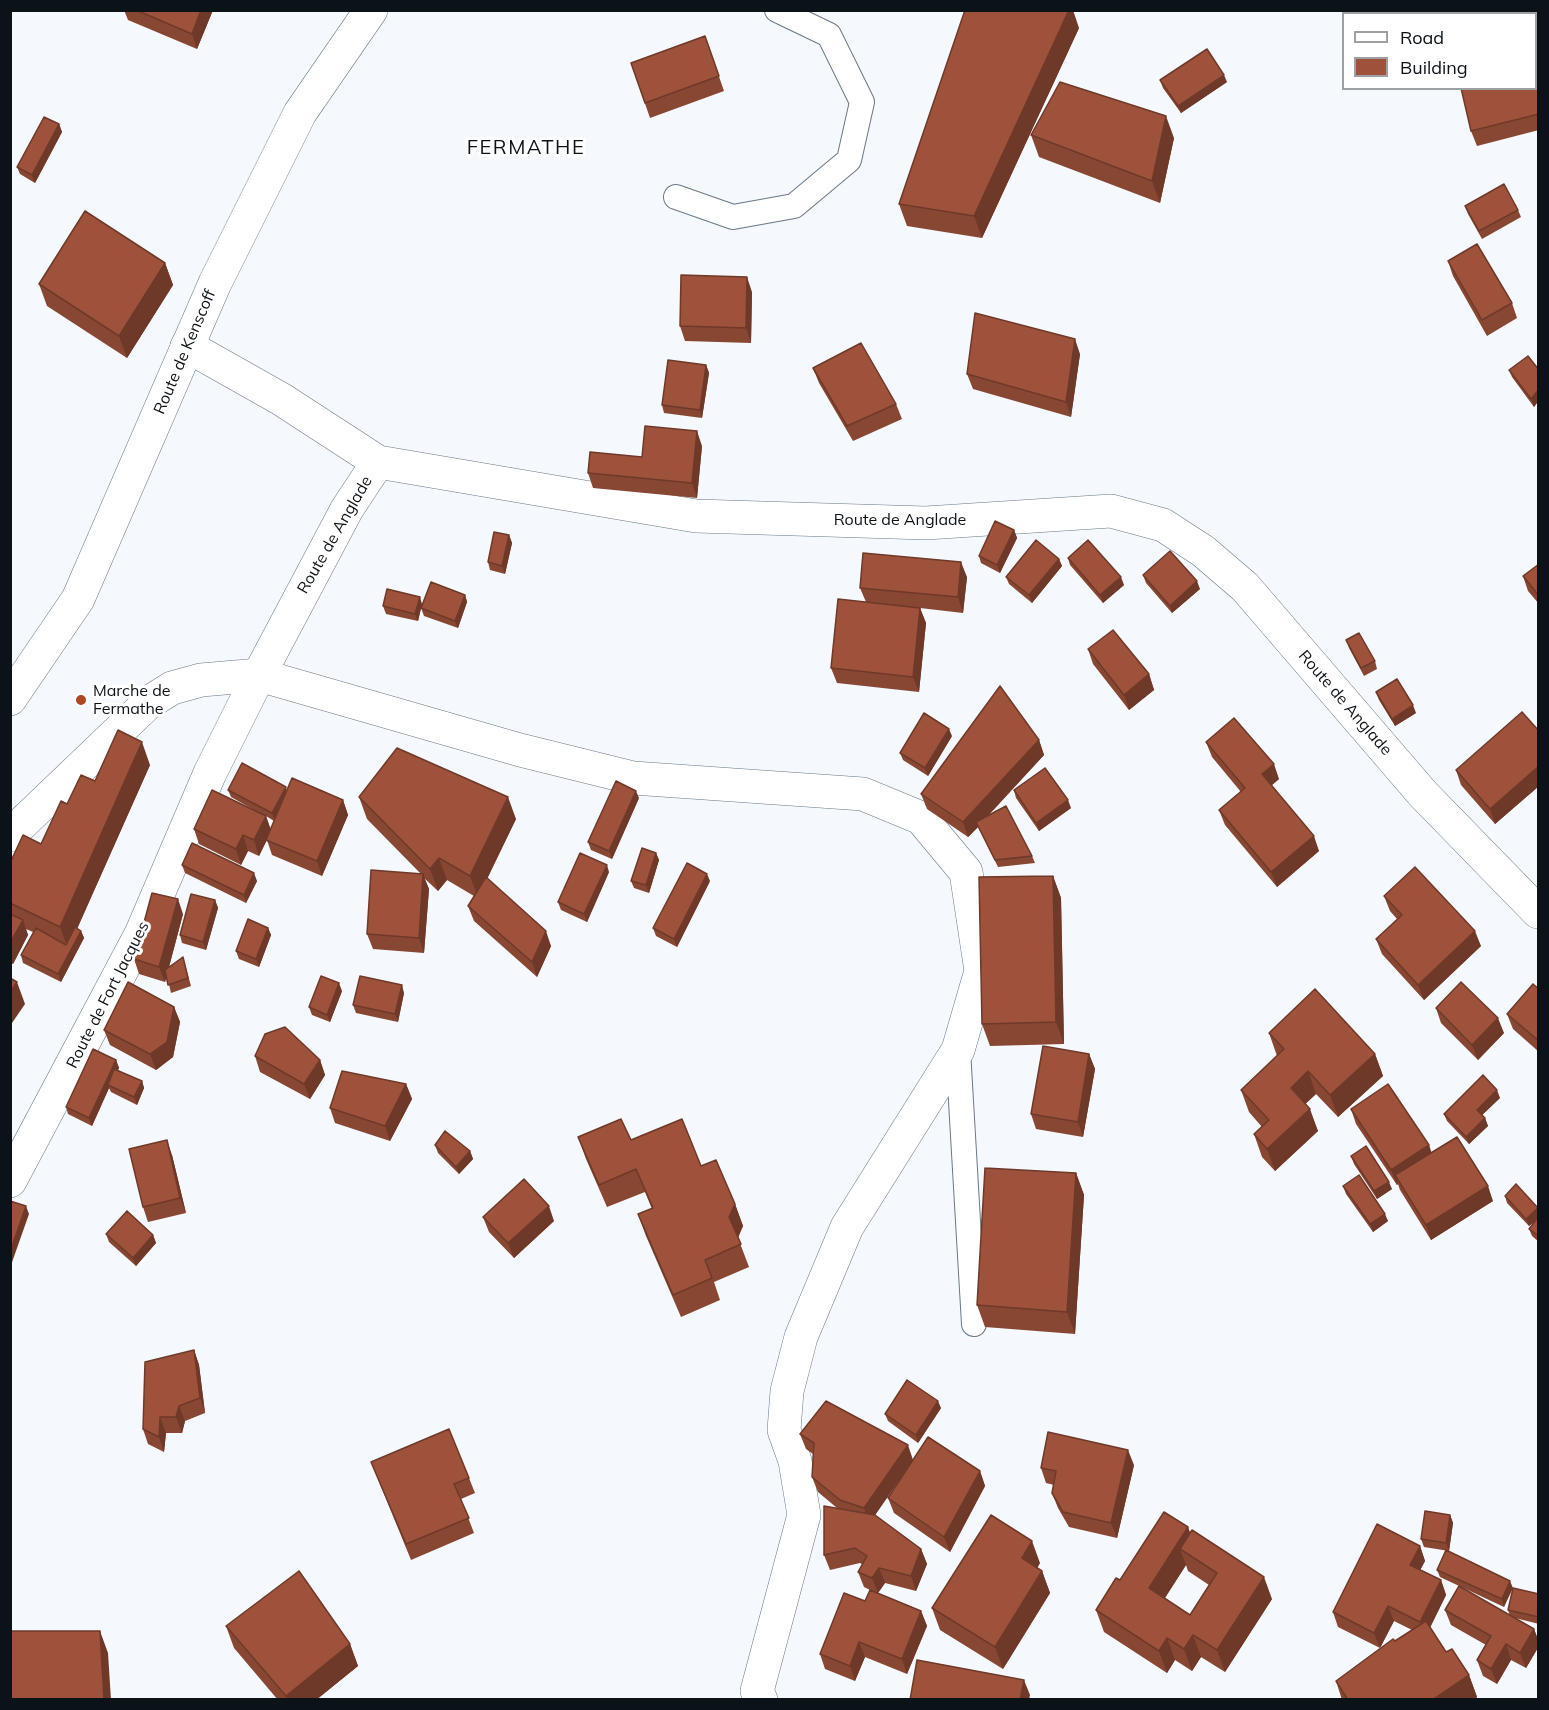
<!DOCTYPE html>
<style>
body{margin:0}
#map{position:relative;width:1549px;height:1710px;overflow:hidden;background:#f5f8fc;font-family:Mulish,sans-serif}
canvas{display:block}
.frame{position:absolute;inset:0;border:12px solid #0c1318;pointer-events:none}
.legend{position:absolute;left:1342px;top:12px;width:195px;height:78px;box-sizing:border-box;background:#fff;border:2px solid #9ea1a3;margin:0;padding:8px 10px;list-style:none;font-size:18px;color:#0c1318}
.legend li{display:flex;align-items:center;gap:12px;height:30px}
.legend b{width:30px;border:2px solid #9ea1a3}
</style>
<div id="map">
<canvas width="1549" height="1710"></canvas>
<div class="frame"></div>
<ul class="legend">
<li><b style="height:8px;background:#fff"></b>Road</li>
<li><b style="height:16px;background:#9e523b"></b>Building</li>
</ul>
</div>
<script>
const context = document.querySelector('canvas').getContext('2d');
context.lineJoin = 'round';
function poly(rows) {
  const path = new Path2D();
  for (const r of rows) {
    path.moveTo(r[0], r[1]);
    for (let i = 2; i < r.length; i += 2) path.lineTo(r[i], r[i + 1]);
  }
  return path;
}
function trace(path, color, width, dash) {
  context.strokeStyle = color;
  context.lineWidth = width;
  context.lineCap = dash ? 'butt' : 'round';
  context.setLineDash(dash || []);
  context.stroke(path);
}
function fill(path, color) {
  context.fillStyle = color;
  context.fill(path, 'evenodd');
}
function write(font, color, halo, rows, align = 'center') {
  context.font = font + ' Mulish,sans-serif';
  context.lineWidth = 6;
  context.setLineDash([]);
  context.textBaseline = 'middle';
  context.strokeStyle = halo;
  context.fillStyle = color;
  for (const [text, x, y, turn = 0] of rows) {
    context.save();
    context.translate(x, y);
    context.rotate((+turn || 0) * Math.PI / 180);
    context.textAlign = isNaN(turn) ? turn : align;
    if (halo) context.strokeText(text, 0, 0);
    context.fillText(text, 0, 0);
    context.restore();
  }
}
const service = poly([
 [676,197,733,217,794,206,849,160,862,102,829,35,777,10],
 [958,1050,974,1324]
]);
const minor = poly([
 [10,835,148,703,172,688,201,680,259,675,520,750,633,778,863,794,921,818,966,872,981,971,958,1050,847,1227,801,1337,787,1391,784,1430,795,1461,804,1515,757,1691,761,1700]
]);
const tertiary = poly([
 [187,346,281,399,378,462],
 [10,1181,141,934,210,773,259,675,347,509,378,462,696,516,926,523,1111,511,1163,525,1203,551,1245,587,1423,794,1538,912]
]);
const secondary = poly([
 [10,699,78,599,215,283,300,113,371,10]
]);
trace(service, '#687887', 26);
trace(minor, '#687887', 34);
trace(tertiary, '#687887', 34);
trace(secondary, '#687887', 34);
trace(service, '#fff', 24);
trace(minor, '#fff', 33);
trace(tertiary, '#fff', 33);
trace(secondary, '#fff', 33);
fill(poly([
 [124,10,213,10,197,49,128,20],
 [1079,28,982,238,907,226,899,204],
 [705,36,724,91,650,118,631,63],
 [1539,57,1539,130,1477,146,1471,131],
 [1160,80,1227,82,1181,113,1163,88],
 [59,124,62,132,35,183,20,174,17,167],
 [1031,135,1174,138,1160,203,1039,157],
 [1465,206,1518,210,1521,217,1482,239,1468,214],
 [1448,261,1512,303,1517,318,1487,336,1453,276],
 [165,263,173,285,127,358,47,306,39,284],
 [752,292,751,343,685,341,680,326],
 [1080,354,1071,417,973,389,967,374],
 [706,365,709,373,702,418,664,413,662,405],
 [813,368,896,404,902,419,853,441,819,383],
 [1509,370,1539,370,1539,400,1534,407,1512,377],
 [702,446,697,498,593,488,588,473,642,457],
 [1014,530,1017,538,1000,573,981,563,979,556],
 [509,535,512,543,505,574,490,570,488,562],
 [1068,558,1124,585,1103,603,1070,565],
 [1059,559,1062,566,1032,603,1009,584,1006,577],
 [1539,564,1539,604,1528,591,1523,576],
 [1143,575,1200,589,1172,613,1146,583],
 [967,577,963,613,920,608,926,623,919,692,837,683,831,668,866,602,860,588],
 [465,595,467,602,458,628,424,616,421,608],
 [422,604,418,621,386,614,383,606],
 [1346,640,1375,661,1377,669,1364,676,1349,648],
 [1088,649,1149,674,1154,690,1129,710,1093,664],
 [1376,692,1416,713,1395,726,1379,700],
 [1539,731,1539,786,1495,824,1461,785,1456,770],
 [952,736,928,776,903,760,900,753],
 [1039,740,1044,755,988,816,1032,856,1035,863,998,867,978,827,968,837,927,809,921,794],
 [1206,742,1279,779,1271,786,1319,851,1277,887,1225,825,1219,810,1241,792,1212,757],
 [150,765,77,929,81,931,84,938,61,982,23,963,21,955,33,932,26,929,28,935,13,964,10,963,10,863,41,844,67,804,95,781],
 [228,790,287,791,343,800,348,815,322,876,272,855,267,840,259,856,248,851,241,865,199,844,194,829,265,816,231,797],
 [266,816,274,821,271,830],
 [1014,790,1071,808,1039,831,1016,798],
 [359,797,516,819,487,878,551,946,537,977,474,921,468,906,474,896,447,880,438,891,424,878,429,889,424,953,373,949,367,934,421,874,367,819],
 [639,798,612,859,591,850,588,842],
 [656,853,659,860,649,893,634,888,631,881],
 [182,865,257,881,246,903,185,873],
 [609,872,587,922,561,910,558,902],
 [1053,876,1061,898,1064,1044,990,1046,982,1024],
 [710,881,677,947,656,936,653,928],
 [1384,896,1481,946,1424,1000,1382,954,1376,939,1397,919,1390,911],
 [215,900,218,908,206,950,182,943,180,935],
 [183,914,169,967,183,957,191,986,171,993,167,976,165,982,139,974,134,959],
 [268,928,271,935,259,967,239,959,236,951],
 [1539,989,1539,1052,1513,1029,1507,1014],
 [342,991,330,1022,312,1015,309,1007],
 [404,993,398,1022,356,1013,353,1005],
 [174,1007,180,1022,173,1057,156,1070,110,1045,104,1030],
 [1436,1008,1504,1033,1478,1060,1441,1023],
 [1269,1033,1375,1054,1383,1076,1338,1117,1316,1094,1305,1104,1318,1131,1275,1171,1262,1157,1254,1134,1262,1127,1249,1112,1241,1090,1277,1056],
 [1089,1054,1095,1069,1083,1137,1036,1129,1031,1114],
 [255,1056,320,1060,325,1075,310,1099,260,1072],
 [116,1060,119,1068,117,1071,142,1081,144,1088,137,1105,111,1092,109,1088,92,1126,68,1114,66,1107],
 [406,1084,412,1099,390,1141,335,1123,330,1108],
 [1500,1098,1482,1115,1485,1118,1488,1126,1469,1144,1447,1121,1444,1114],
 [1351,1109,1429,1145,1431,1153,1493,1201,1431,1240,1400,1190,1398,1184,1397,1185,1356,1124],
 [578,1137,631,1140,701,1166,735,1204,743,1226,738,1238,749,1267,714,1282,720,1300,681,1317,646,1236,638,1214,652,1209,645,1192,607,1207,586,1159],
 [435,1145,470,1151,473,1159,459,1174,438,1153],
 [172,1155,186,1213,148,1222,143,1207],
 [1351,1156,1392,1189,1377,1199,1354,1164],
 [1076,1173,1084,1195,1075,1334,985,1327,977,1305],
 [1343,1186,1388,1221,1373,1232,1346,1194],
 [1505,1196,1538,1208,1539,1242,1532,1236,1529,1229,1534,1221,1529,1226,1507,1203],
 [483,1217,554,1221,514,1258,489,1232],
 [106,1234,153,1235,156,1243,136,1266,109,1242],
 [194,1350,199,1365,205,1413,185,1421,182,1433,166,1433,164,1452,148,1444,143,1429],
 [941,1408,918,1443,888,1421,885,1414],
 [800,1434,913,1460,980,1471,985,1486,950,1552,894,1513,888,1498,904,1473,875,1515,921,1549,927,1564,916,1591,885,1583,878,1593,921,1611,927,1626,907,1674,865,1657,855,1681,825,1669,820,1654,865,1601,870,1590,864,1587,858,1572,863,1565,860,1563,830,1570,824,1555,837,1508,818,1492,812,1477,813,1454,806,1449],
 [371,1462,469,1478,475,1493,461,1499,474,1533,411,1560],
 [1134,1465,1117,1538,1069,1527,1058,1508,1052,1493,1054,1485,1046,1483,1041,1468],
 [1450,1515,1453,1523,1449,1551,1424,1547,1421,1539],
 [1188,1527,1190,1533,1272,1599,1225,1672,1201,1657,1192,1671,1175,1660,1167,1673,1104,1632,1096,1610,1120,1580],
 [1186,1565,1188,1571,1209,1585,1190,1615,1165,1598],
 [1420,1546,1425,1561,1420,1570,1441,1580,1446,1595,1430,1628,1446,1652,1469,1675,1477,1697,1474,1700,1342,1700,1336,1681,1412,1630,1394,1621,1380,1648,1338,1627,1333,1612],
 [1040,1563,1037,1568,1042,1571,1050,1593,1003,1669,940,1630,932,1608],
 [1437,1570,1510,1581,1504,1607,1440,1577],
 [1539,1594,1539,1624,1515,1618,1534,1629,1539,1642,1539,1646,1526,1668,1511,1660,1497,1684,1483,1676,1477,1660,1486,1645,1451,1625,1445,1610,1510,1616,1508,1610],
 [226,1626,350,1644,358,1666,316,1700,278,1700,234,1648]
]), '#884733');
fill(poly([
 [201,10,213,10,197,49,192,34],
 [1069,10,1073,10,1079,28,982,238,974,216],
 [1224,75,1227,82,1181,113,1178,106],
 [1166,116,1174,138,1160,203,1152,181],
 [59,124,62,132,35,183,32,175],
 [165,263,173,285,127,358,119,336],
 [747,277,752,292,751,343,746,328],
 [1075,339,1080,354,1071,417,1066,402],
 [706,365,709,373,702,418,700,410],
 [1539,389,1539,400,1534,407,1531,399],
 [697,431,702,446,697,498,692,483],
 [1014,530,1017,538,1000,573,997,565],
 [509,535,512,543,505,574,502,566],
 [1059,559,1062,566,1032,603,1029,595],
 [961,562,967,577,963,613,958,597],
 [1121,577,1124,585,1103,603,1100,595],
 [1197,581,1200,589,1172,613,1170,606],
 [465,595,467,602,458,628,455,621],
 [420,597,422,604,418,621,415,614],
 [920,608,926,623,919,692,913,677],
 [1149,674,1154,690,1129,710,1124,695],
 [1413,705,1416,713,1395,726,1392,719],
 [949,729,952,736,928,776,925,768],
 [1039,740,1044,755,978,826,976,822,978,827,968,837,963,822],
 [142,742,150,765,68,949,60,927],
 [1274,764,1279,779,1267,789,1262,774],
 [1539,766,1539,786,1495,824,1490,809],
 [286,787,288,795,275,821,272,813],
 [636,791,639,798,612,859,609,851],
 [508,797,516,819,478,898,470,876],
 [343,800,348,815,322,876,317,861],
 [1068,800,1071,808,1039,831,1036,823],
 [266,816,271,831,259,856,254,840],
 [243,835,248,851,241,865,236,849],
 [1314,836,1319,851,1277,887,1271,872],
 [656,853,659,860,649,893,646,885],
 [439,858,447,880,438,891,430,869],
 [607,865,609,872,587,922,584,914],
 [254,873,257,881,246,903,244,895],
 [423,874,429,889,424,953,419,938],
 [707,874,710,881,677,947,674,939],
 [1053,876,1061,898,1064,1044,1056,1022],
 [178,899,183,914,165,982,159,967],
 [215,900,218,908,206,950,203,942],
 [23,920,28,935,13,964,10,959,10,943],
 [268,928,271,935,259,967,256,959],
 [81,931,84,938,61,982,58,974],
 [546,931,551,946,537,977,532,962],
 [1475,931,1481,946,1424,1000,1418,985],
 [17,982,25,1004,10,1026,10,992],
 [339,983,342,991,330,1022,327,1015],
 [402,985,404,993,398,1022,395,1014],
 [174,1007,180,1022,173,1057,156,1070,150,1054],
 [1498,1018,1504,1033,1478,1060,1472,1045],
 [1089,1054,1095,1069,1083,1137,1078,1122],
 [1375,1054,1383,1076,1338,1117,1330,1095],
 [116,1060,119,1068,110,1086,108,1085,109,1088,92,1126,89,1118],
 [320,1060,325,1075,310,1099,304,1084],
 [1308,1071,1316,1094,1299,1110,1291,1088],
 [142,1081,144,1088,137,1105,134,1097],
 [406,1084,412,1099,390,1141,385,1126],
 [1497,1090,1500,1098,1480,1117,1477,1110],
 [1310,1109,1318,1131,1275,1171,1267,1149],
 [1485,1118,1488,1126,1469,1144,1466,1137],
 [167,1140,172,1155,186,1213,180,1198],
 [1429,1145,1434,1160,1395,1175,1398,1184,1397,1185,1391,1170],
 [470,1151,473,1159,459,1174,456,1167],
 [1076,1173,1084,1195,1075,1334,1067,1312],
 [1389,1182,1392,1189,1377,1199,1374,1191],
 [1488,1186,1493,1201,1431,1240,1426,1225],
 [735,1204,743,1226,737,1239,729,1217],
 [26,1206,29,1214,10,1268,10,1252],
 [549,1206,554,1221,514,1258,508,1243],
 [1538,1208,1539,1218,1529,1226,1526,1219],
 [1385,1214,1388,1221,1373,1232,1370,1224],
 [153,1235,156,1243,136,1266,133,1258],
 [194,1350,199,1365,205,1413,200,1398],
 [938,1401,941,1408,918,1443,916,1435],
 [179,1406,185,1421,182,1433,176,1417],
 [160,1417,166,1433,164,1452,159,1437],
 [908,1445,913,1460,869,1524,864,1508],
 [1128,1450,1134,1465,1117,1538,1111,1523],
 [980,1471,985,1486,950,1552,944,1537],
 [1450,1515,1453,1523,1449,1551,1446,1543],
 [1188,1527,1196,1549,1180,1549,1186,1565,1157,1610,1149,1588],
 [1032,1541,1040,1563,1030,1580,1022,1558],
 [1420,1546,1425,1561,1415,1580,1410,1565],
 [921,1549,927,1564,916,1591,911,1576],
 [879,1568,885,1583,878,1593,872,1578],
 [1042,1571,1050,1593,1003,1669,995,1647],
 [1264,1577,1272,1599,1225,1672,1217,1650],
 [1441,1580,1446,1595,1425,1637,1420,1622],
 [1510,1581,1513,1588,1504,1607,1502,1599],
 [1388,1606,1394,1621,1380,1648,1374,1633],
 [921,1611,927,1626,907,1674,902,1659],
 [1534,1629,1539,1642,1539,1646,1526,1668,1520,1653],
 [100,1631,108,1653,111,1700,104,1700],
 [1193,1635,1201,1657,1192,1671,1184,1649],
 [1167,1638,1175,1660,1167,1673,1159,1651],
 [859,1642,865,1657,855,1681,850,1666],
 [350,1644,358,1666,316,1700,287,1700,286,1696],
 [1506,1644,1511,1660,1497,1684,1491,1669],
 [1469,1675,1477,1697,1474,1700,1432,1700],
 [1024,1680,1030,1695,1029,1700,1020,1700]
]), '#6f3929');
const building = poly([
 [136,10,201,10,192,34,136,10],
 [965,10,1069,10,974,216,899,204,965,10],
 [705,36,719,76,645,103,631,63,705,36],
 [1207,49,1224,75,1178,106,1160,80,1207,49],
 [1539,57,1539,114,1471,131,1461,88,1536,88,1536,58,1539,57],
 [1060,82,1166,116,1152,181,1031,135,1060,82],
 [44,117,59,124,32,175,17,167,44,117],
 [1504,184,1518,210,1479,231,1465,206,1504,184],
 [85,211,165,263,119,336,39,284,85,211],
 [1477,244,1512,303,1482,320,1448,261,1477,244],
 [681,275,747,277,746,328,680,326,681,275],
 [975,313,1075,339,1066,402,967,374,975,313],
 [861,343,896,404,847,426,813,368,861,343],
 [1528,356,1539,370,1539,389,1531,399,1509,370,1528,356],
 [668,360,706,365,700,410,662,405,668,360],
 [645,426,697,431,692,483,588,473,590,452,642,457,645,426],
 [995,521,1014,530,997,565,979,556,995,521],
 [494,532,509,535,502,566,488,562,494,532],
 [1036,540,1059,559,1029,595,1006,577,1036,540],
 [1088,540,1121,577,1100,595,1068,558,1088,540],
 [1170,551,1197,581,1170,606,1143,575,1170,551],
 [863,553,961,562,958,597,860,588,863,553],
 [1539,564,1539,596,1523,576,1539,564],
 [431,582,465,595,455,621,421,608,431,582],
 [387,589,420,597,415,614,383,606,387,589],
 [838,599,920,608,913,677,831,668,838,599],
 [1113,630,1149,674,1124,695,1088,649,1113,630],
 [1359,633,1375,661,1361,668,1346,640,1359,633],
 [1397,679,1413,705,1392,719,1376,692,1397,679],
 [1000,686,1039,740,963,822,921,794,1000,686],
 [1522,712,1539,731,1539,766,1490,809,1456,770,1522,712],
 [924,713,949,729,925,768,900,753,924,713],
 [1234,718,1274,764,1262,774,1314,836,1271,872,1219,810,1245,788,1206,742,1234,718],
 [118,730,142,742,60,927,10,903,10,863,23,835,41,844,61,801,67,804,81,775,95,781,118,730],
 [397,748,508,797,470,876,439,858,430,869,359,797,397,748],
 [242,763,286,787,272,813,228,790,242,763],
 [1045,768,1068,800,1036,823,1014,790,1045,768],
 [292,778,343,800,317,861,266,840,292,778],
 [616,781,636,791,609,851,588,842,616,781],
 [212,790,266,816,254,840,243,835,236,849,194,829,212,790],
 [1006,806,1032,856,995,860,976,822,1006,806],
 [192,843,254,873,244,895,182,865,192,843],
 [642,848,656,853,646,885,631,881,642,848],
 [580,853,607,865,584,914,558,902,580,853],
 [687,863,707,874,674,939,653,928,687,863],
 [1415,867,1475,931,1418,985,1376,939,1402,915,1384,896,1415,867],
 [371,870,423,874,419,938,367,934,371,870],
 [1053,876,1056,1022,982,1024,979,877,1053,876],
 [486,877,546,931,532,962,468,906,486,877],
 [152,893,178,899,159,967,134,959,152,893],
 [191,894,215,900,203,942,180,935,191,894],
 [10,914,23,920,10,943,10,914],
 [248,919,268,928,256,959,236,951,248,919],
 [75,927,81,931,58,974,21,955,36,928,66,945,75,927],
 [183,957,188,978,168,985,165,970,183,957],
 [321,976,339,983,327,1015,309,1007,321,976],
 [360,976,402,985,395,1014,353,1005,360,976],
 [10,978,17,982,10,992,10,978],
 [128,982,174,1007,167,1042,150,1054,104,1030,128,982],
 [1461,982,1498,1018,1472,1045,1436,1008,1461,982],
 [1533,984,1539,989,1539,1041,1507,1014,1533,984],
 [1315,989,1375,1054,1330,1095,1308,1071,1291,1088,1310,1109,1267,1149,1254,1134,1269,1120,1241,1090,1284,1049,1269,1033,1315,989],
 [285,1027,320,1060,304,1084,255,1056,265,1034,285,1027],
 [1043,1046,1089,1054,1078,1122,1031,1114,1043,1046],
 [93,1049,116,1060,89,1118,66,1107,93,1049],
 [114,1069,142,1081,134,1097,108,1085,114,1069],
 [342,1071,406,1084,385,1126,330,1108,342,1071],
 [1483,1075,1497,1090,1477,1110,1485,1118,1466,1137,1444,1114,1483,1075],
 [1388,1084,1429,1145,1391,1170,1351,1109,1388,1084],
 [621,1119,631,1140,682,1119,701,1166,716,1160,735,1204,729,1217,741,1244,705,1260,712,1278,673,1295,638,1214,653,1208,636,1169,599,1185,578,1137,621,1119],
 [445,1131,470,1151,456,1167,435,1145,445,1131],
 [1457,1137,1488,1186,1426,1225,1395,1175,1457,1137],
 [167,1140,180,1198,143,1207,129,1149,167,1140],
 [1366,1146,1389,1182,1374,1191,1351,1156,1366,1146],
 [985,1168,1076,1173,1067,1312,977,1305,985,1168],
 [1359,1175,1385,1214,1370,1224,1343,1186,1359,1175],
 [524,1179,549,1206,508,1243,483,1217,524,1179],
 [1516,1184,1538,1208,1526,1219,1505,1196,1516,1184],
 [10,1201,26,1206,10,1252,10,1201],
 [127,1211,153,1235,133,1258,106,1234,127,1211],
 [1539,1216,1539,1236,1529,1229,1539,1216],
 [194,1350,200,1398,179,1406,176,1417,160,1417,159,1437,143,1429,145,1362,194,1350],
 [907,1380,938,1401,916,1435,885,1414,907,1380],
 [826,1401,908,1445,864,1508,840,1500,812,1477,814,1443,800,1434,826,1401],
 [449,1429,469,1478,454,1484,469,1518,406,1544,371,1462,449,1429],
 [1048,1432,1128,1450,1111,1523,1063,1512,1052,1493,1056,1471,1041,1468,1048,1432],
 [928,1437,980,1471,944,1537,888,1498,928,1437],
 [824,1506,875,1515,921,1549,911,1576,879,1568,872,1578,858,1572,867,1556,855,1548,824,1555,824,1506],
 [1425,1511,1450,1515,1446,1543,1421,1539,1425,1511],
 [1164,1512,1188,1527,1149,1588,1190,1615,1217,1573,1180,1549,1192,1530,1264,1577,1217,1650,1193,1635,1184,1649,1167,1638,1159,1651,1096,1610,1116,1578,1120,1580,1164,1512],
 [991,1515,1032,1541,1022,1558,1042,1571,995,1647,932,1608,991,1515],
 [1377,1524,1420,1546,1410,1565,1441,1580,1420,1622,1388,1606,1374,1633,1333,1612,1377,1524],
 [1446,1550,1510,1581,1502,1599,1437,1570,1446,1550],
 [299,1571,350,1644,286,1696,226,1626,299,1571],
 [1459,1586,1534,1629,1520,1653,1506,1644,1491,1669,1477,1660,1491,1636,1445,1610,1459,1586],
 [1513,1588,1539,1594,1539,1617,1508,1610,1513,1588],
 [870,1590,921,1611,902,1659,859,1642,850,1666,820,1654,844,1593,865,1601,870,1590],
 [1426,1621,1446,1652,1452,1649,1469,1675,1432,1700,1348,1700,1336,1681,1393,1639,1395,1641,1426,1621],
 [10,1631,100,1631,104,1700,10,1700,10,1631],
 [917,1660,1024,1680,1020,1700,910,1700,917,1660]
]);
fill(building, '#9e523b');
trace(building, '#6f3929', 1.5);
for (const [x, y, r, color] of [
 [81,700,6,"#ae4625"]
]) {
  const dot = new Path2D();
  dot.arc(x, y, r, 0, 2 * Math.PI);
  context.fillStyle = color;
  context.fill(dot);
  trace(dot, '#fff', 2);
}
write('16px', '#0c1318', '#fff', [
 ["Route de Kenscoff",185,352,-67],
 ["Route de Anglade",900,520],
 ["Route de Anglade",335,535,-60],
 ["Route de Anglade",1345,703,49],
 ["Route de Fort Jacques",108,995,-63]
]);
write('16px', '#0c1318', '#fff', [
 ["Marche de",93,691],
 ["Fermathe",93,709]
], 'left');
context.letterSpacing = '1.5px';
write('20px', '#0c1318', '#fff', [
 ["FERMATHE",526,148]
]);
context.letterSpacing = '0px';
</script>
